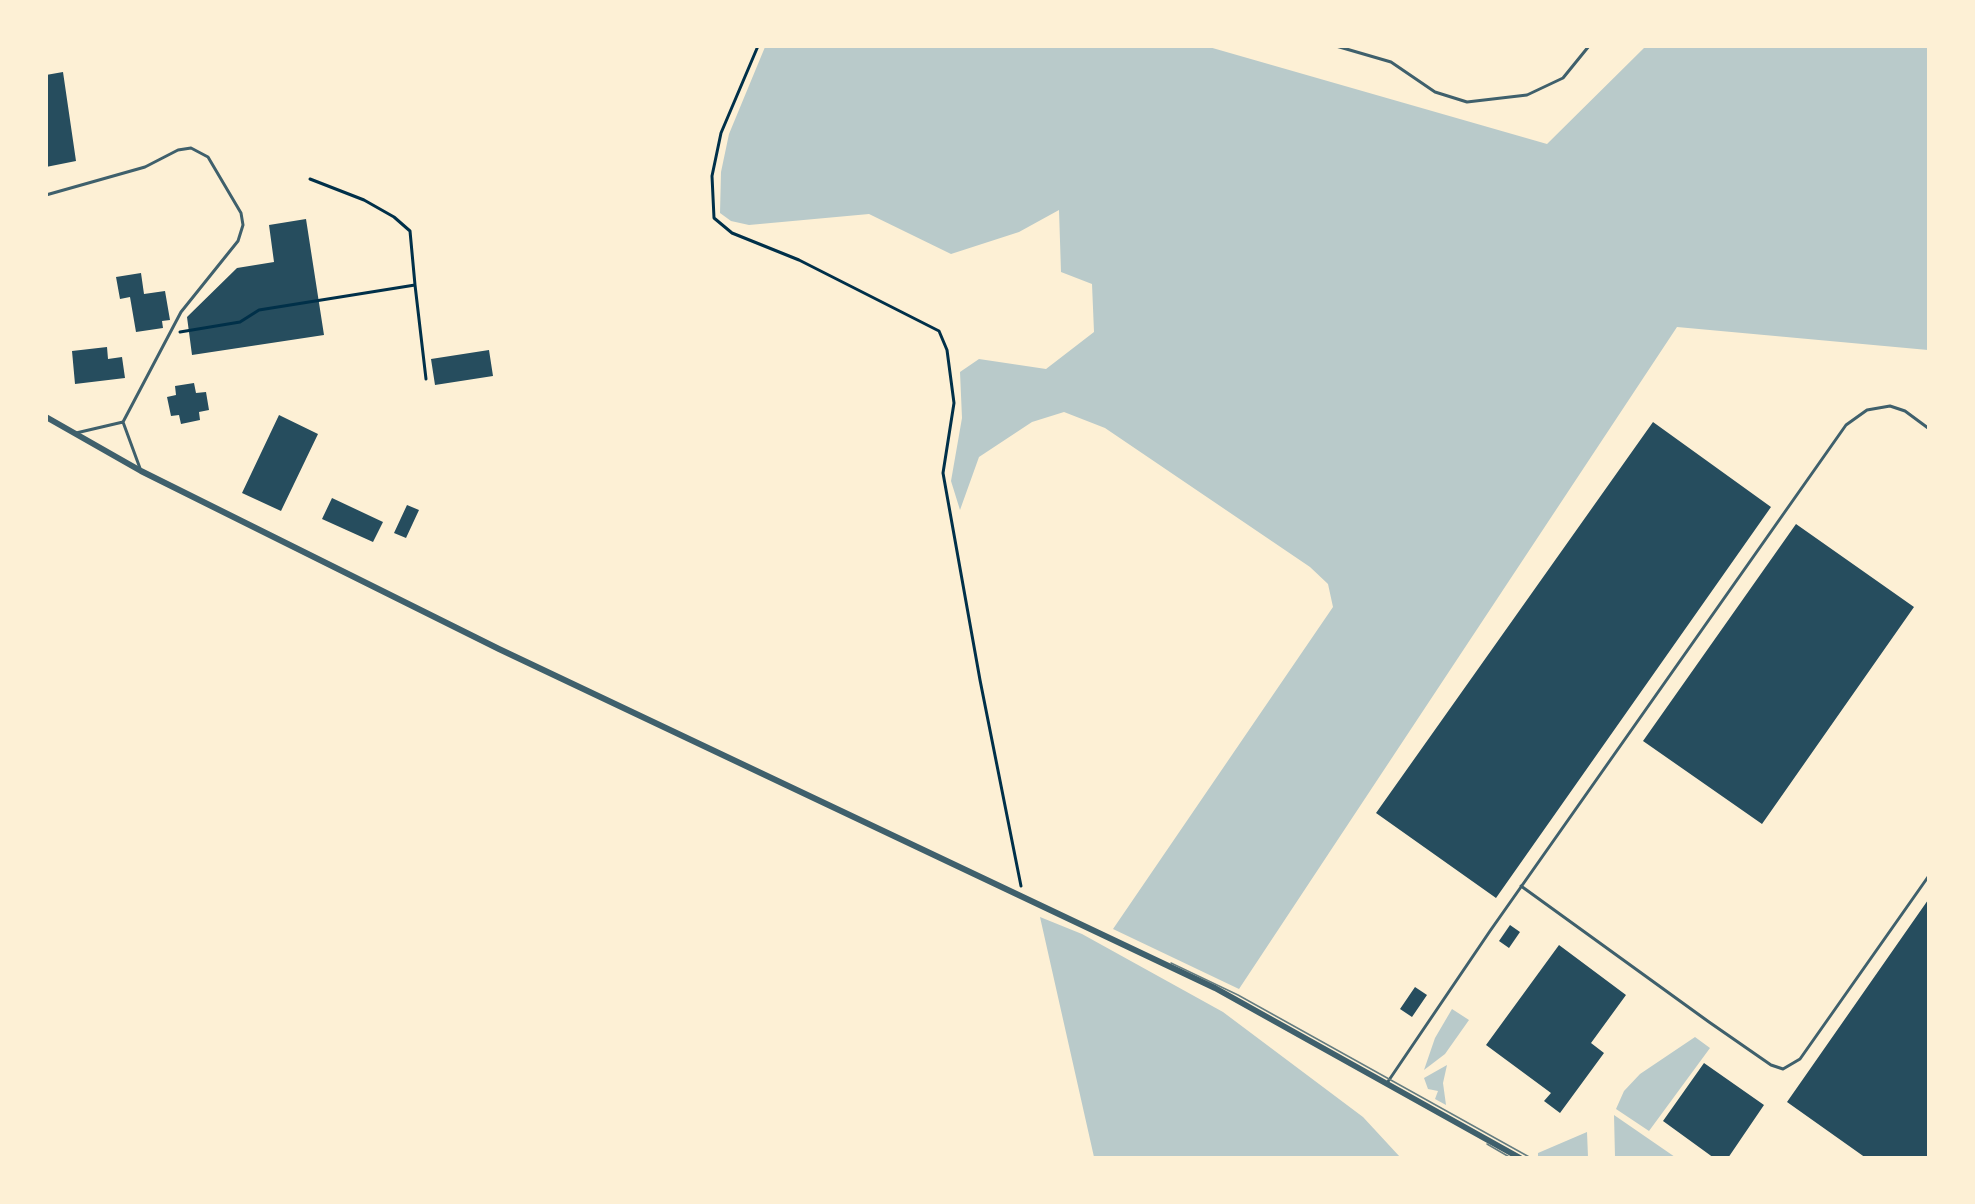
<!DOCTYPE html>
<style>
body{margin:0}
#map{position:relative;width:1975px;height:1204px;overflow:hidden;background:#fdf0d5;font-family:Bitter,serif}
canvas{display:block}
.frame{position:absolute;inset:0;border:48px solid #fdf0d5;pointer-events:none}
</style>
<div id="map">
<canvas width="1975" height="1204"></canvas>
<div class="frame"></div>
</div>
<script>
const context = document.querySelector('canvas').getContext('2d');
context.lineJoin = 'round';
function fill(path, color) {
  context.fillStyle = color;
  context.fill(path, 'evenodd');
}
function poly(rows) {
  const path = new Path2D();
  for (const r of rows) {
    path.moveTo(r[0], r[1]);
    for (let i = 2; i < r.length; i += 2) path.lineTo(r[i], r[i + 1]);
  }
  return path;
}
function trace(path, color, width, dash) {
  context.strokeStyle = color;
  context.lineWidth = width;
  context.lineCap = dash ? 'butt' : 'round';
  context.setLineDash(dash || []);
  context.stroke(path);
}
fill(poly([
 [765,47,1209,47,1547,144,1645,47,1928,47,1928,350,1677,327,1239,989,1113,929,1333,607,1328,584,1310,567,1105,428,1064,412,1032,422,979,457,960,510,951,481,962,418,960,372,979,359,1046,369,1094,332,1092,284,1061,272,1059,210,1019,232,951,254,869,214,749,225,731,221,720,213,721,172,729,134],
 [1040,917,1082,934,1223,1012,1363,1117,1400,1157,1094,1157],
 [1452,1009,1469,1020,1445,1054,1424,1070,1435,1038],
 [1695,1037,1710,1048,1649,1131,1616,1109,1624,1091,1640,1074],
 [1447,1065,1443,1083,1446,1105,1435,1099,1438,1091,1428,1089,1424,1078],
 [1614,1115,1675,1157,1615,1157],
 [1587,1132,1588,1157,1538,1156,1538,1153]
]), '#b9caca');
fill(poly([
 [63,72,76,161,46,167,46,75],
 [306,219,324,335,192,355,187,317,237,268,274,262,269,225],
 [141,273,144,294,165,291,170,320,162,321,163,328,136,332,130,297,120,299,116,277],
 [107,347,108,359,122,357,125,378,75,384,72,351],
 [489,350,493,376,435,385,431,359],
 [194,383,196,393,206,392,209,410,199,412,200,420,181,424,179,415,171,416,167,397,176,395,175,386],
 [279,415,318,434,281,511,242,493],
 [1653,422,1771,507,1496,898,1376,813],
 [332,498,383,522,373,542,322,519],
 [407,505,419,510,406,538,394,533],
 [1796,524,1914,607,1762,824,1643,741],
 [1928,900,1928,1154,1926,1158,1866,1158,1787,1102],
 [1510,925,1520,932,1509,948,1499,941],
 [1559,945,1626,995,1591,1043,1604,1053,1560,1113,1544,1101,1551,1093,1486,1045],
 [1415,987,1427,995,1412,1017,1400,1009],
 [1704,1063,1764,1105,1728,1158,1714,1158,1663,1121]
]), '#264d5e');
trace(poly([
 [758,46,721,133,712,176,714,218,732,233,799,260,939,331,947,350,954,403,943,473,980,680,1021,886],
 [415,285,426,379],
 [180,332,240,322,259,310,415,285,410,231,394,217,364,200,310,179]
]), '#003049', 3);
trace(poly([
 [1336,46,1391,62,1435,92,1467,102,1527,95,1563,78,1589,46],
 [46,195,145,167,178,150,191,148,208,157,241,213,243,225,238,241,181,312,123,422,76,433],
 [123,422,141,471],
 [1521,886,1709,1022,1771,1065,1783,1069,1800,1059,1928,877],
 [1387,1083,1490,931,1846,425,1867,410,1890,406,1905,411,1928,428]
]), '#3f606c', 3);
trace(poly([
 [46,417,141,471,499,649,1215,988,1520,1158]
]), '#3f606c', 6);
trace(poly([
 [1171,963,1238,995,1531,1158],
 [1487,1144,1511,1158]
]), '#657d81', 1.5);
</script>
